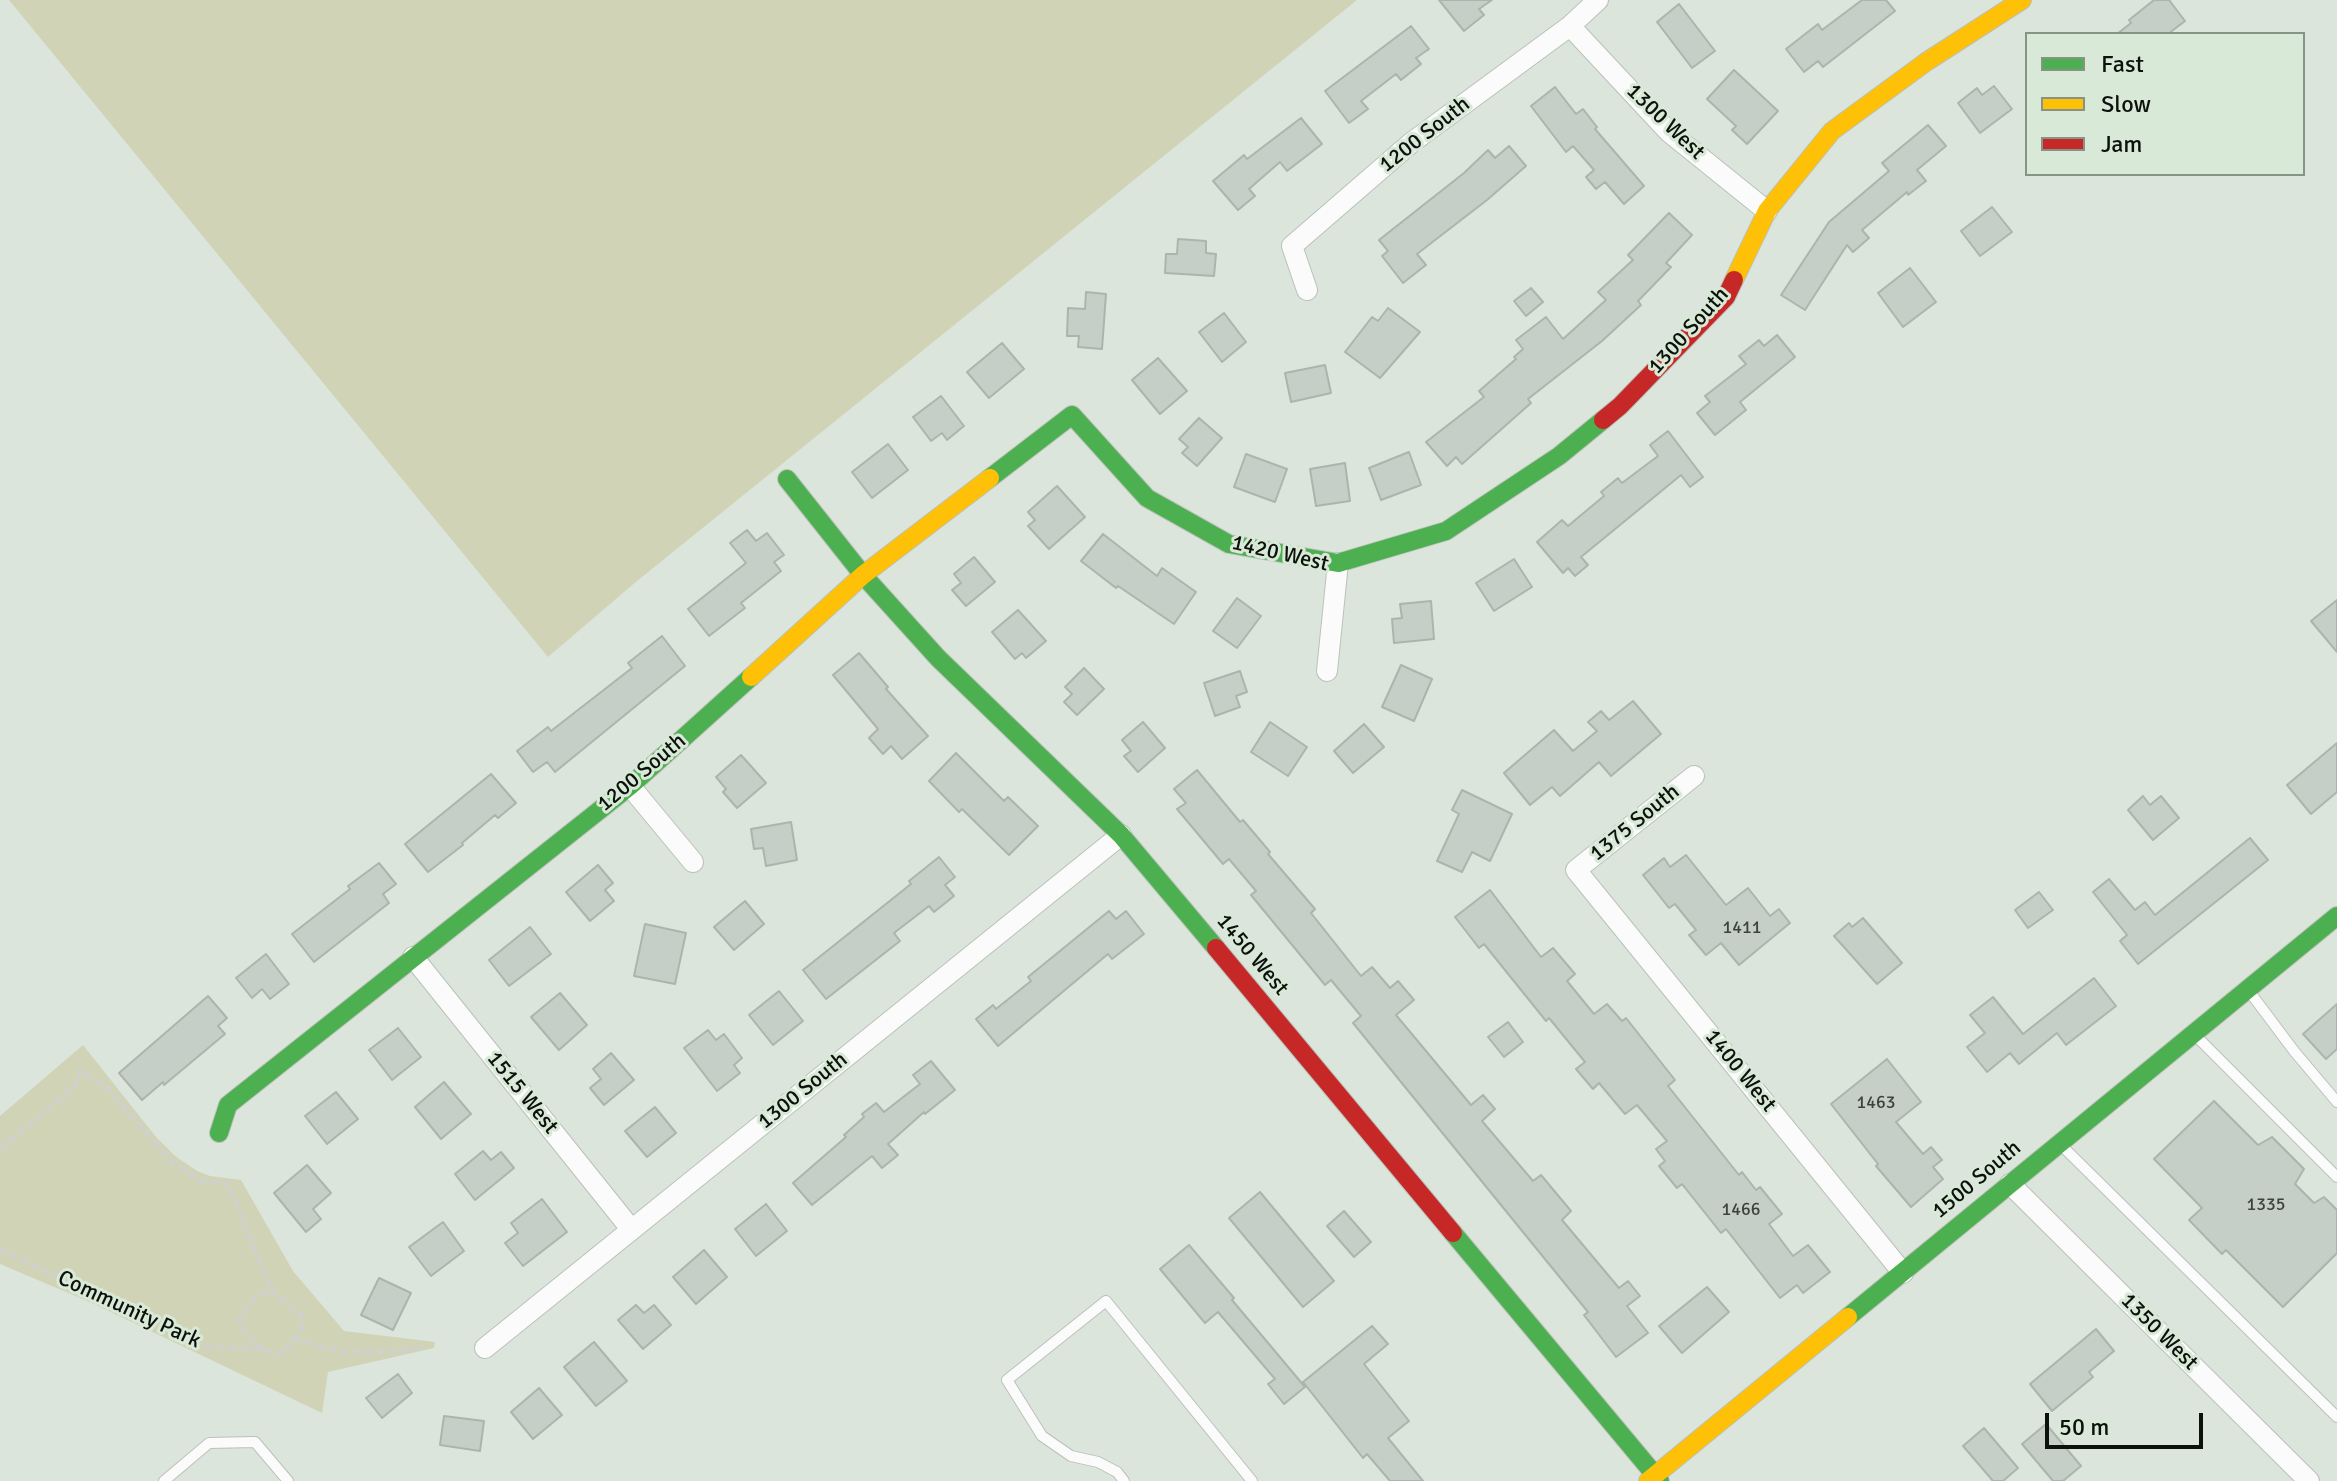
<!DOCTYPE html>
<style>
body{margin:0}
#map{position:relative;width:2337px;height:1481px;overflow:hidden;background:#dce5dc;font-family:Signika,sans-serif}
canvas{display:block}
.legend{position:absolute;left:2025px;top:32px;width:280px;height:144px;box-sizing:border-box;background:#d9e9d8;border:2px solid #879386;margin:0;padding:10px 14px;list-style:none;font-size:24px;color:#0c110b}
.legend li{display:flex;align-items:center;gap:16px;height:40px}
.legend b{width:40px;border:2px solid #879386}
.scale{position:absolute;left:2045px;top:1413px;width:158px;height:36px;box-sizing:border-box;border:4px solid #0c110b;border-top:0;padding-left:10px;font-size:24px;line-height:28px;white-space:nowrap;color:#0c110b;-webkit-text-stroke:6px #d9e9d8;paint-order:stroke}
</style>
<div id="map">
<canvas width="2337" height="1481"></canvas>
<ul class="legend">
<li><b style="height:10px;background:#4caf50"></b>Fast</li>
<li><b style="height:10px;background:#ffc107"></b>Slow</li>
<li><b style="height:10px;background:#c62828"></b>Jam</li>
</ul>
<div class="scale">50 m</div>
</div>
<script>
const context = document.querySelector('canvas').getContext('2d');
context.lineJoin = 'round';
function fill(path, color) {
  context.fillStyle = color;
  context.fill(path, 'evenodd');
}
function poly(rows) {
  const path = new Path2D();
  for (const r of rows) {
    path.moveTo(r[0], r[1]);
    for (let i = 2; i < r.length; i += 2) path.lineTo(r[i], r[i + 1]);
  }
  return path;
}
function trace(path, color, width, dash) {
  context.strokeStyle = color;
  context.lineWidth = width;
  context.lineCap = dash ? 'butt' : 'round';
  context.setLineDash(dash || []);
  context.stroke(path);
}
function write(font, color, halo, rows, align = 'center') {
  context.font = font + ' Signika,sans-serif';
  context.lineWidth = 6;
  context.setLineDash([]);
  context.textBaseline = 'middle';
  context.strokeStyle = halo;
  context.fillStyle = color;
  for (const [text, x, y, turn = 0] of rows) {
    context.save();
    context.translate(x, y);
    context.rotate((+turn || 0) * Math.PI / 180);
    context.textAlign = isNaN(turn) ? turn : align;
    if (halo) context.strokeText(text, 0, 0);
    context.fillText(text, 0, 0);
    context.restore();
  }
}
fill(poly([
 [9,0,1357,0,637,581,548,657],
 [83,1045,156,1137,175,1156,197,1171,210,1176,241,1180,293,1271,344,1331,435,1342,434,1348,328,1372,322,1413,92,1303,0,1264,0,1116]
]), '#d1d3b6');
const building = poly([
 [1439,0,1492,0,1479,9,1484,15,1464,31,1439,0],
 [1862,0,1886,0,1895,11,1823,67,1818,61,1804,72,1786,49,1818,24,1822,30,1862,0],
 [2154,0,2169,0,2185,21,2168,34,2117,34,2131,23,2129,20,2154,0],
 [1679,4,1715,51,1692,68,1657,22,1679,4],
 [1411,26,1429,49,1416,58,1421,64,1401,80,1396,74,1361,101,1368,109,1349,123,1325,91,1411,26],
 [1734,70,1778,111,1747,144,1732,130,1736,126,1707,99,1734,70],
 [1994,86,2012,109,1980,133,1958,103,1977,88,1982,95,1994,86],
 [1555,87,1576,114,1583,109,1597,127,1595,129,1644,186,1624,204,1605,182,1596,189,1586,177,1594,170,1573,146,1566,152,1531,106,1555,87],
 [1301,118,1322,144,1287,171,1280,162,1249,189,1255,196,1238,210,1213,181,1244,155,1247,159,1301,118],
 [1928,125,1946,146,1917,170,1926,181,1908,195,1907,192,1862,230,1869,238,1853,252,1847,245,1805,310,1781,295,1829,222,1889,171,1882,163,1928,125],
 [1509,146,1526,166,1487,200,1417,254,1426,265,1403,283,1382,256,1388,251,1379,240,1464,173,1488,150,1495,158,1509,146],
 [1992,207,2012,232,1980,256,1961,231,1992,207],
 [1669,213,1692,235,1666,263,1671,267,1638,301,1641,305,1602,341,1528,399,1531,403,1462,464,1456,457,1447,466,1426,442,1484,397,1479,391,1516,359,1514,357,1523,349,1516,340,1546,317,1563,339,1606,300,1598,292,1633,260,1628,255,1669,213],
 [1178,239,1206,241,1206,253,1216,254,1214,276,1165,273,1166,254,1177,254,1178,239],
 [1910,268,1936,302,1903,327,1878,293,1910,268],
 [1531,288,1543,302,1526,316,1514,301,1531,288],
 [1086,292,1106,294,1102,349,1078,347,1079,336,1067,336,1068,308,1085,309,1086,292],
 [1388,308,1420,332,1380,378,1345,352,1372,317,1378,321,1388,308],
 [1224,313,1246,342,1222,362,1199,332,1224,313],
 [1777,335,1795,357,1740,402,1746,410,1715,435,1697,413,1710,402,1705,396,1746,364,1739,356,1759,340,1764,346,1777,335],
 [1002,343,1024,369,989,398,967,372,1002,343],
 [1158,358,1187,391,1160,414,1132,380,1158,358],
 [1325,365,1331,393,1291,402,1285,373,1325,365],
 [941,396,964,426,947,440,942,433,931,441,913,417,941,396],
 [1199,418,1222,438,1197,466,1182,453,1188,447,1179,439,1199,418],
 [1668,431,1703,477,1690,487,1681,475,1581,557,1588,565,1575,576,1568,568,1563,573,1537,542,1562,520,1568,526,1604,496,1601,492,1618,478,1622,483,1658,456,1650,445,1668,431],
 [888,444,908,470,872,498,852,472,888,444],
 [1409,452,1421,485,1381,500,1369,468,1409,452],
 [1246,454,1287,469,1275,502,1234,487,1246,454],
 [1345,463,1350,501,1316,506,1310,469,1345,463],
 [1057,486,1085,517,1049,549,1028,526,1035,520,1028,512,1057,486],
 [747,530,756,541,767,533,784,555,774,562,781,571,741,603,745,608,709,636,688,609,746,563,730,543,747,530],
 [1103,534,1157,576,1162,568,1196,592,1174,624,1118,586,1116,588,1081,561,1103,534],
 [974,557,995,582,966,606,952,590,961,583,954,574,974,557],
 [1514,559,1532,587,1494,611,1476,583,1514,559],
 [1237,598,1261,616,1237,648,1213,631,1237,598],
 [2337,600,2337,652,2311,621,2337,600],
 [1431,601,1434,639,1394,643,1392,619,1402,618,1400,604,1431,601],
 [1018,610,1046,641,1026,658,1022,653,1015,659,992,632,1018,610],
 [662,636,685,666,555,772,547,762,533,772,517,751,548,727,551,731,632,668,628,663,662,636],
 [859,653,888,687,886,689,928,736,902,759,891,746,883,754,869,738,878,729,833,675,859,653],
 [1401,665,1432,679,1414,721,1382,707,1401,665],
 [1084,668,1104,689,1077,715,1064,702,1072,694,1065,687,1084,668],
 [1240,671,1247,692,1236,696,1240,707,1215,716,1204,683,1240,671],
 [1633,701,1661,734,1611,776,1599,762,1560,796,1552,787,1530,805,1504,773,1554,730,1573,751,1597,731,1588,722,1601,711,1609,720,1633,701],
 [1143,722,1165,748,1138,772,1124,756,1131,751,1122,740,1143,722],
 [1270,722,1307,747,1288,776,1251,752,1270,722],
 [1364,724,1384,747,1353,773,1334,751,1364,724],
 [2337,743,2337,792,2311,814,2287,785,2337,743],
 [956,753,1004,801,1008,797,1038,826,1009,855,962,809,959,812,929,781,956,753],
 [741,755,766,783,737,808,723,792,726,789,716,777,741,755],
 [1197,770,1240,822,1243,820,1270,852,1268,854,1315,909,1311,913,1361,976,1372,967,1390,988,1398,981,1414,1000,1396,1015,1471,1105,1483,1095,1495,1109,1482,1121,1533,1181,1541,1175,1571,1211,1562,1220,1619,1288,1628,1281,1640,1296,1627,1306,1648,1333,1616,1357,1584,1315,1588,1312,1353,1023,1361,1016,1331,980,1325,985,1251,895,1256,891,1229,859,1223,864,1177,809,1186,803,1174,789,1197,770],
 [491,774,516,803,498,818,495,815,462,843,463,845,428,872,405,844,491,774],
 [1462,790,1512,814,1490,861,1472,852,1462,872,1437,861,1459,814,1452,810,1462,790],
 [2143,796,2150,805,2161,796,2179,818,2153,840,2128,810,2143,796],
 [791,822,797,860,766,866,763,848,754,849,751,829,791,822],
 [2250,838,2268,860,2138,964,2120,941,2127,935,2093,892,2109,879,2135,910,2145,902,2155,915,2250,838],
 [1686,855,1726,905,1748,888,1770,916,1779,909,1790,923,1739,965,1721,943,1706,955,1689,935,1696,930,1675,904,1669,908,1643,875,1664,858,1670,867,1686,855],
 [939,857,955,877,945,885,954,896,934,912,929,906,894,933,900,941,826,999,803,970,911,884,909,881,939,857],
 [379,863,396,884,383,894,389,903,314,962,292,934,350,889,348,886,379,863],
 [598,865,613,883,605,890,614,901,590,921,566,892,598,865],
 [1490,890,1541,957,1553,948,1575,974,1567,981,1594,1014,1607,1004,1622,1021,1626,1018,1675,1080,1668,1086,1739,1175,1742,1172,1756,1190,1760,1187,1782,1214,1769,1224,1793,1256,1808,1245,1830,1272,1803,1293,1797,1285,1780,1298,1726,1229,1721,1233,1682,1184,1677,1188,1659,1166,1665,1161,1656,1149,1667,1141,1637,1105,1625,1114,1599,1083,1593,1089,1576,1069,1585,1062,1549,1018,1546,1021,1484,944,1479,948,1455,917,1490,890],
 [2039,892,2053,910,2028,928,2015,910,2039,892],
 [745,901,764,924,734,950,714,927,745,901],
 [1109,911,1116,919,1126,911,1144,934,1112,959,1108,954,998,1046,976,1019,993,1005,996,1009,1031,981,1028,977,1109,911],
 [1863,918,1902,963,1877,984,1834,936,1849,923,1852,927,1863,918],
 [645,924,686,933,675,984,634,976,645,924],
 [530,927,551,954,509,986,489,960,530,927],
 [266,954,289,984,270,999,262,989,252,998,236,978,266,954],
 [2094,978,2116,1006,2066,1045,2057,1033,2019,1064,2010,1053,1987,1072,1967,1047,1985,1033,1970,1015,1993,997,2023,1034,2094,978],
 [779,991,803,1021,773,1045,749,1015,779,991],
 [560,993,587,1025,559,1050,531,1017,560,993],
 [208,996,227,1018,218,1026,225,1034,164,1085,163,1082,142,1100,119,1073,208,996],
 [2337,1004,2337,1049,2326,1059,2303,1034,2337,1004],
 [1508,1022,1523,1042,1504,1057,1488,1037,1508,1022],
 [398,1028,421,1057,392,1080,369,1050,398,1028],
 [708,1030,716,1040,724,1034,742,1058,734,1065,740,1073,717,1091,684,1048,708,1030],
 [611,1053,634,1080,604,1105,590,1088,601,1079,593,1069,611,1053],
 [1887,1059,1921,1102,1896,1122,1923,1154,1931,1147,1942,1160,1933,1167,1943,1179,1911,1207,1876,1166,1878,1164,1831,1104,1887,1059],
 [931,1061,955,1090,925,1114,924,1112,888,1144,898,1155,882,1168,872,1156,812,1205,793,1183,846,1137,844,1135,864,1117,862,1114,876,1103,884,1112,920,1084,913,1075,931,1061],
 [444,1082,471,1114,441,1139,415,1107,444,1082],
 [336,1092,358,1119,327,1144,305,1116,336,1092],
 [2214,1101,2258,1145,2272,1137,2304,1169,2295,1184,2314,1203,2324,1197,2337,1210,2337,1253,2283,1307,2226,1250,2222,1254,2189,1220,2202,1208,2154,1159,2214,1101],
 [655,1107,676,1133,647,1157,625,1131,655,1107],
 [483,1151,491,1160,501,1152,514,1168,475,1200,455,1174,483,1151],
 [307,1165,331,1193,313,1209,321,1219,306,1232,274,1193,307,1165],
 [1260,1192,1334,1281,1303,1307,1229,1218,1260,1192],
 [542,1199,567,1232,523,1266,505,1243,518,1233,511,1223,542,1199],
 [766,1204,787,1231,756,1256,735,1229,766,1204],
 [1344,1211,1371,1242,1354,1257,1327,1226,1344,1211],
 [443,1222,464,1251,431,1276,409,1247,443,1222],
 [1189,1245,1234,1298,1232,1300,1305,1387,1284,1404,1268,1384,1275,1379,1218,1312,1205,1323,1160,1269,1189,1245],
 [704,1250,727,1277,696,1304,673,1277,704,1250],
 [379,1278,411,1293,393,1330,361,1315,379,1278],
 [1707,1287,1729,1312,1682,1353,1659,1326,1707,1287],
 [636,1305,644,1313,654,1305,671,1325,643,1349,618,1320,636,1305],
 [1372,1326,1388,1344,1364,1364,1409,1421,1388,1438,1423,1481,1390,1481,1367,1454,1363,1458,1303,1382,1372,1326],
 [2096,1329,2114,1351,2089,1372,2093,1377,2052,1411,2030,1384,2096,1329],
 [594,1342,627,1381,596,1406,564,1367,594,1342],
 [398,1374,412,1393,382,1418,366,1398,398,1374],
 [539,1388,562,1415,533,1439,511,1412,539,1388],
 [444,1416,484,1421,480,1451,440,1445,444,1416],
 [2046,1424,2081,1466,2063,1481,2053,1481,2022,1444,2046,1424],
 [1984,1428,2018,1468,2003,1481,1993,1481,1963,1446,1984,1428]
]);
fill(building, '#c5cec7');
trace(building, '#acb4ae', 2);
const lane = poly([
 [2249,991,2294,1051,2337,1102],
 [2195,1035,2337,1177],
 [2062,1146,2337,1417],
 [164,1481,209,1443,255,1442,288,1481],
 [1124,1481,1117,1472,1098,1462,1071,1456,1042,1436,1007,1380,1106,1301,1252,1481]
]);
const street = poly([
 [1570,26,1669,132,1767,211],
 [1307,290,1292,246,1411,143,1570,26,1598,0],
 [1327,671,1338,563],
 [1694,776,1576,870,1903,1273],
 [630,786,693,862],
 [413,957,631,1229],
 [2010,1184,2309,1481],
 [485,1348,1121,835]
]);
const fast = poly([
 [990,478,1072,415,1147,498,1229,544,1338,563,1446,531,1559,456,1603,420],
 [787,479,863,575,938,658,1121,835,1216,948],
 [219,1133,228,1105,630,786,751,677],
 [1453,1233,1660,1481],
 [1848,1317,2337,916]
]);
const slow = poly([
 [1734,280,1767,211,1832,131,1926,62,2022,0],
 [751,677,863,575,990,478],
 [1648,1481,1848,1317]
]);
const jam = poly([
 [1603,420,1620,406,1726,297,1734,280],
 [1216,948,1453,1233]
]);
trace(lane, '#bac1ba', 12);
trace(street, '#bac1ba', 22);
trace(fast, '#bac1ba', 20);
trace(slow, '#bac1ba', 20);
trace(jam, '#bac1ba', 20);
trace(poly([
 [0,1149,76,1085,80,1071,107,1088,173,1163,202,1181,228,1184,272,1291,301,1315,303,1327,284,1351,276,1355,263,1349,206,1347,0,1249],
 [294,1339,338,1351,370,1352,425,1348],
 [263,1349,243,1331,239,1321,258,1294,272,1291]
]), '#ced1ce', 4, [8, 4]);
trace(lane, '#fafbfa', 10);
trace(street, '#fafbfa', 20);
trace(fast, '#4caf50', 18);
trace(slow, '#ffc107', 18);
trace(jam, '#c62828', 18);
write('18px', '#3c423c', null, [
 ["1411",1742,928],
 ["1463",1876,1103],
 ["1335",2266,1205],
 ["1466",1741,1210]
]);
write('22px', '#0c110b', '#d9e9d8', [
 ["1300 West",1665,122,44],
 ["1200 South",1425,135,-38],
 ["1300 South",1689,331,-48],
 ["1420 West",1280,554,13],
 ["1200 South",642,773,-40],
 ["1375 South",1635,823,-39],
 ["1450 West",1252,955,50],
 ["1400 West",1740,1071,51],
 ["1300 South",803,1091,-39],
 ["1515 West",522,1093,51],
 ["1500 South",1977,1180,-40],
 ["Community Park",129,1310,25],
 ["1350 West",2159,1332,45]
]);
</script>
